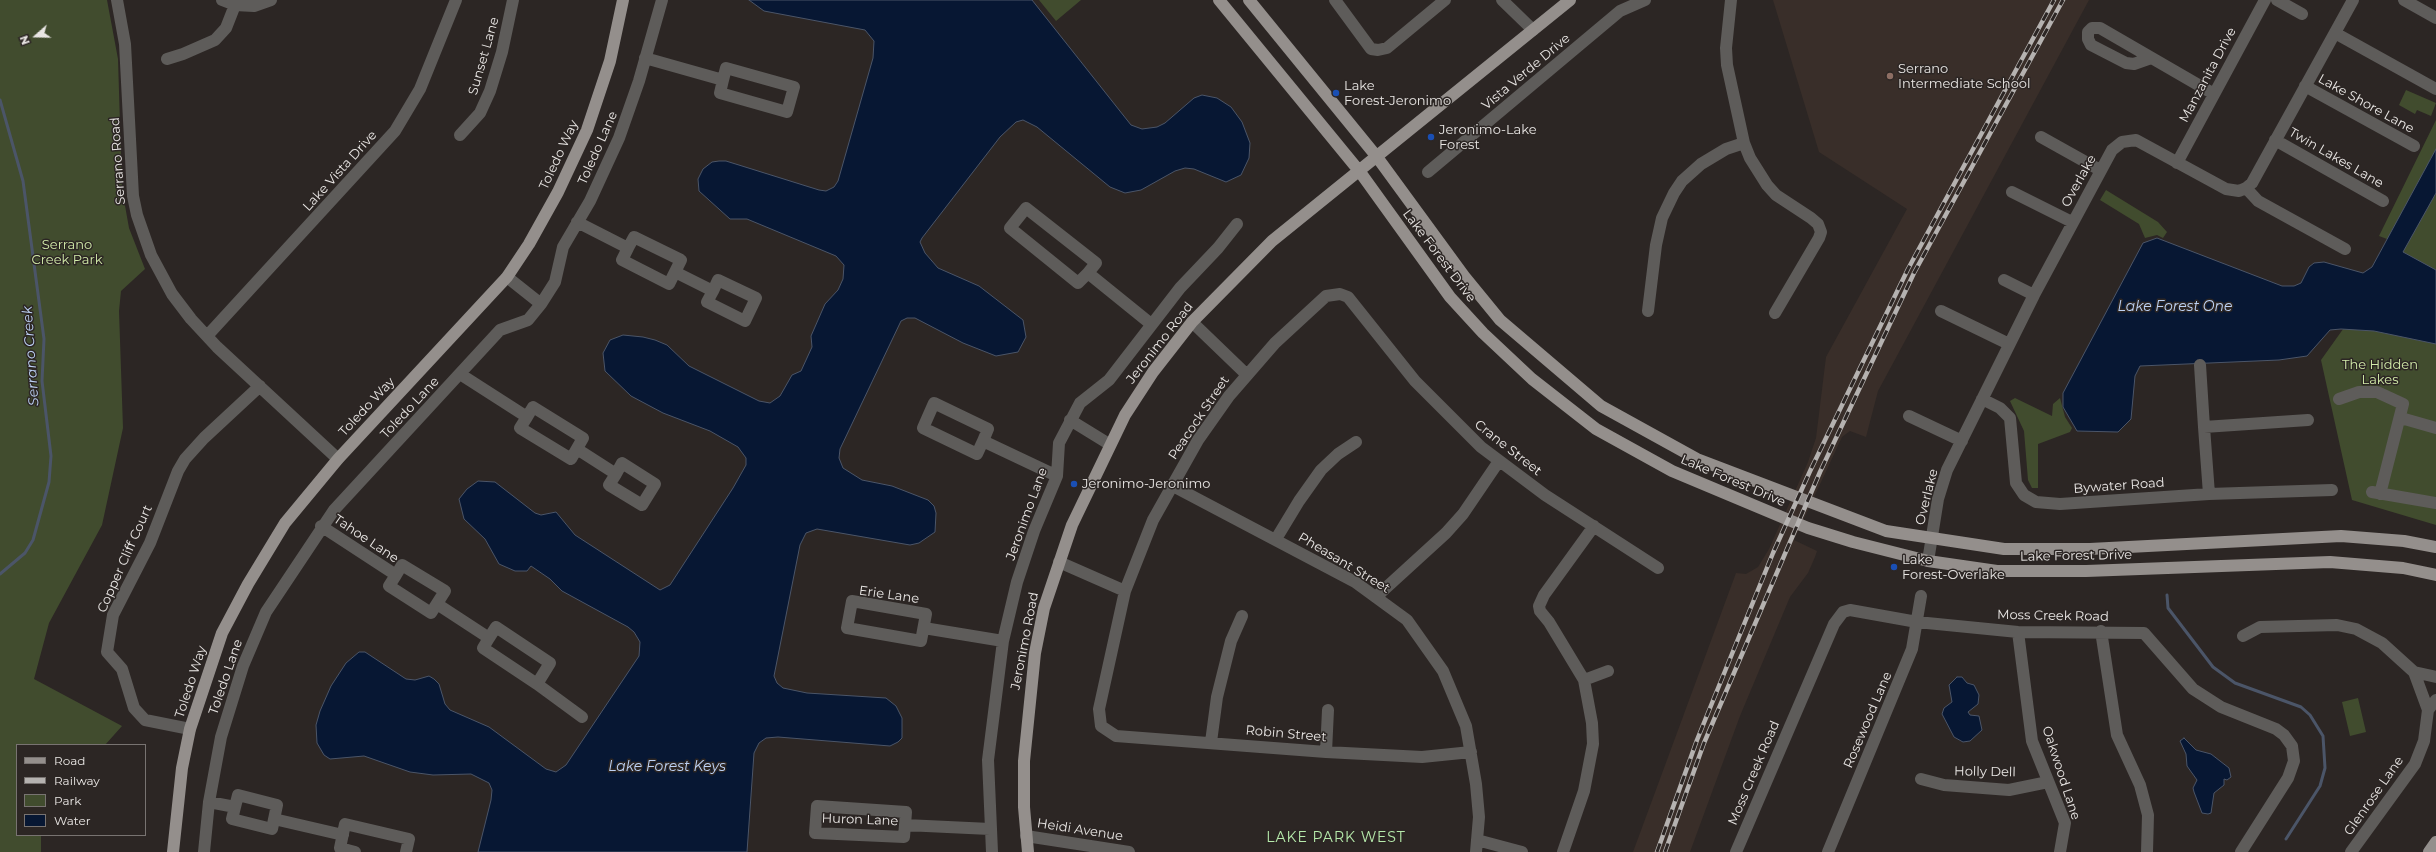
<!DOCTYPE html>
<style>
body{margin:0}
#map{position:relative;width:2436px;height:852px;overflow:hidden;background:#2c2624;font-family:Montserrat,sans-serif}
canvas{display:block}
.legend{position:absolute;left:16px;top:744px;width:130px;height:92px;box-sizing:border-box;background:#2c2624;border:1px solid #787371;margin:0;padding:5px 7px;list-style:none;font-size:12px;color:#e9e6e4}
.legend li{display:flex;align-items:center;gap:8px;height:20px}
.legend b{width:20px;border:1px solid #787371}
.north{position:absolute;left:16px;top:16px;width:40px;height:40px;-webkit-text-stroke:3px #2c2624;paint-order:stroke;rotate:250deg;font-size:11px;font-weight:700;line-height:16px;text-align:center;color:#e9e6e4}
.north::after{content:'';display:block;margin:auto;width:14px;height:18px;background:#e9e6e4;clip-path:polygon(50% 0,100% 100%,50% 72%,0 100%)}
</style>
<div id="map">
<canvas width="2436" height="852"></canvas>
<ul class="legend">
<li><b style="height:5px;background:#948f8c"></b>Road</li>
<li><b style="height:5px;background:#b5b2b0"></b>Railway</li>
<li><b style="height:11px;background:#414c2e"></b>Park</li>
<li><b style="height:11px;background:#071733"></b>Water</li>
</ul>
<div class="north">N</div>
</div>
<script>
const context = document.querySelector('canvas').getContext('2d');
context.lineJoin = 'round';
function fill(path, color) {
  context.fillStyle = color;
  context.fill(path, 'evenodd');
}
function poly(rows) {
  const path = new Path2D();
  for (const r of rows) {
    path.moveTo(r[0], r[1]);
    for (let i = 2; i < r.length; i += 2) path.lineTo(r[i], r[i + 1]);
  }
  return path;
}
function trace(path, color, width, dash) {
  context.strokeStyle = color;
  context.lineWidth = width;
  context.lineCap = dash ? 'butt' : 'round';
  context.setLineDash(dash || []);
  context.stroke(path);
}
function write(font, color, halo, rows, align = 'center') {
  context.font = font + ' Montserrat,sans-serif';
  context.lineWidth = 3;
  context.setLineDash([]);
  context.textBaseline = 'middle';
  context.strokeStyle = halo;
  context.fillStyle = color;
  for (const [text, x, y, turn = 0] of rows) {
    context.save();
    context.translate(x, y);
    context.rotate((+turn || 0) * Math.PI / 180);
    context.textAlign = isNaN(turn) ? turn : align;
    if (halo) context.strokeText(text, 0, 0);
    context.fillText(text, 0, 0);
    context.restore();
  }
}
fill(poly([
 [1773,0,2089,0,1878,391,1866,437,1850,431,1842,437,1794,540,1817,551,1815,557,1808,573,1790,597,1740,716,1690,852,1633,852,1736,573,1746,574,1758,567,1769,549,1808,462,1816,438,1826,357,1907,209,1819,152]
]), '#392e29');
fill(poly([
 [0,0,107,0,118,59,122,189,129,228,145,269,121,291,119,311,123,428,102,525,49,623,34,679,122,726,105,745,17,745,17,835,41,835,41,852,0,852],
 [1039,0,1081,0,1056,21],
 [2406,90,2436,103,2431,116,2417,110,2415,114,2399,105],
 [2436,120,2436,525,2352,500,2321,360,2403,245,2379,236],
 [2106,190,2158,222,2167,232,2163,238,2157,235,2145,238,2139,224,2100,200],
 [2015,398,2052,416,2053,404,2060,398,2065,417,2072,428,2070,432,2038,444,2038,488,2032,488,2028,480,2024,431,2010,401],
 [2358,698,2366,732,2350,736,2342,702]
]), '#414c2e');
const water = poly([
 [749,0,1032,0,1131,125,1142,129,1157,127,1165,123,1194,98,1202,95,1217,98,1231,107,1242,122,1250,143,1249,158,1241,175,1226,182,1194,169,1185,168,1175,171,1141,190,1125,193,1110,187,1037,127,1023,120,1016,122,1000,137,922,238,920,242,925,253,938,268,979,286,1023,320,1026,337,1018,352,996,356,963,343,915,318,907,318,901,321,840,449,839,458,843,468,862,480,892,486,928,500,934,506,936,513,935,532,919,543,910,545,817,529,806,533,800,545,774,676,777,683,783,688,807,693,886,698,896,706,902,718,902,738,898,742,890,746,778,737,766,738,759,743,754,753,747,852,478,852,491,800,492,790,489,783,471,774,433,775,410,772,364,756,330,759,324,755,317,743,316,725,320,711,331,686,346,663,359,652,365,652,406,679,415,680,429,676,434,679,439,684,445,704,450,710,489,727,546,769,556,772,566,765,639,656,640,642,634,632,628,627,562,591,550,579,531,566,527,571,515,571,499,564,485,539,464,519,459,499,467,489,478,481,495,482,535,513,541,515,556,512,575,535,660,590,670,585,733,488,746,465,746,458,738,447,710,431,663,413,631,396,605,371,603,353,610,340,623,335,643,337,655,340,667,345,689,366,759,401,770,403,780,396,792,375,801,371,812,347,811,336,825,304,838,290,843,279,844,265,836,256,747,219,730,219,699,191,698,179,703,169,712,162,719,161,726,161,819,190,826,191,834,187,838,181,873,58,874,41,865,30,764,11,749,0],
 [2436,149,2436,193,2403,252,2436,270,2436,344,2374,331,2341,329,2330,330,2307,356,2279,360,2140,366,2135,376,2131,419,2118,432,2077,431,2063,407,2063,393,2143,243,2157,238,2282,286,2294,286,2301,283,2309,267,2314,263,2324,262,2363,273,2372,267,2436,149],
 [1957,677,1962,677,1967,683,1974,685,1979,695,1978,704,1968,712,1970,715,1979,716,1982,730,1970,741,1963,742,1954,737,1942,714,1944,708,1952,702,1949,685,1957,677],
 [2184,738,2196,750,2211,754,2229,768,2231,777,2227,780,2224,779,2224,785,2214,793,2211,813,2208,814,2202,813,2194,792,2193,788,2197,780,2187,766,2186,754,2180,741,2184,738]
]);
fill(water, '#071733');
trace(water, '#4b5568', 1);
trace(poly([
 [0,100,23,181,44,339,42,381,51,456,49,482,33,540,25,553,0,574],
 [2167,595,2168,608,2213,667,2235,683,2301,707,2310,715,2323,736,2325,768,2320,786,2286,839]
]), '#4b5568', 3);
trace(poly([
 [117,0,125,44,133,196,137,215,151,255,172,294,191,319,217,347,338,459],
 [222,0,235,5],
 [1335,0,1371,49,1378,50,1387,48,1445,0],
 [1502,0,1533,30],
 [1731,0,1726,48,1727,65,1744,143,1750,158,1767,185,1776,195,1811,218,1818,224,1821,232,1819,238,1775,313],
 [2277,0,2302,14],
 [2404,0,2436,18],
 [2335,33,2436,89],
 [645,58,723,80,726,68,794,87,787,112,720,93,723,80],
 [2151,58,2134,64,2126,63,2091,45,2088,39,2088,32,2092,28,2100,28,2214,94],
 [167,59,183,54,215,40,226,28,235,5,254,6,271,0],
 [2305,86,2414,146],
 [460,135,480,113,490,91,502,52,513,0],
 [2041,137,2100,170],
 [2275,140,2383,201],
 [2177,163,2265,0],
 [1428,172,1620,11,1645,0],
 [2246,188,2258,201,2345,249],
 [2012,192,2072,222],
 [577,222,628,248,622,260,669,284,681,260,634,237,628,248],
 [675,272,713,291,707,302,745,321,756,298,718,280,713,291],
 [1088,273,1096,263,1026,208,1010,228,1078,283,1088,273,1151,324],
 [507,277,541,304],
 [2004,280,2034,295],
 [1648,311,1656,245,1662,218,1674,193,1682,181,1701,164,1726,149,1744,143],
 [1941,311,2009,344],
 [1192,322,1246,374],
 [207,336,395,131,420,89,456,0],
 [2200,365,2204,427],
 [460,374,527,417,520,428,571,459,583,438,533,407,527,417],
 [1982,399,2000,408,2010,418,2016,483,2024,495,2036,502,2060,504,2209,494,2332,490],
 [2339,399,2359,392,2377,392,2403,404,2380,494],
 [1909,416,1962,441],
 [2401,418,2436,428],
 [1070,420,1109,444],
 [983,441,988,429,934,403,923,428,977,454,983,441,1057,476],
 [577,449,616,474,609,485,642,505,655,484,622,463,616,474],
 [1171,485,1355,582,1407,620,1443,671,1466,726,1476,784,1479,817,1476,852],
 [2372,492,2436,503],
 [2209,494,2204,427,2308,420],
 [321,526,396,575,389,586,431,613,445,591,402,565,396,575],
 [1276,539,1299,501,1321,470,1338,454,1356,442],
 [1928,561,1938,499,1947,470,2034,295,2112,150,2122,142,2136,140,2226,189,2239,191,2246,188,2252,183,2353,0],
 [1059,562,1125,591],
 [1377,596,1446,533,1463,514,1499,461],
 [852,601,926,614,921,641,847,628,852,601],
 [437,604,489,638,483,648,537,684,550,663,496,627,489,638],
 [924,628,1003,641],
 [2101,631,2117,735,2140,785,2148,815,2147,852],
 [2018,632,2032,741,2065,823,2060,852],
 [2243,636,2260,627,2337,625,2356,629,2382,643,2414,672,2428,710,2436,700],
 [2414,672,2436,677],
 [1584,680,1608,671],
 [537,684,582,717],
 [190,729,145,720,134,708,122,669,107,652,113,615,150,543,178,471,185,459,204,438,260,386],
 [1211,742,1217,697,1231,641,1242,616],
 [1326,752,1328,710],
 [1471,752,1422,757,1326,752,1116,736,1101,726,1099,709,1125,591,1153,520,1198,440,1229,396,1275,343,1326,296,1340,294,1348,297,1415,381,1481,447,1545,495,1658,568],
 [1921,779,1944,785,2009,790,2048,782],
 [209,802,235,807,238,795,277,805,272,829,232,819,235,807],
 [274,819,343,835],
 [905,825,906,812,817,806,815,833,904,837,905,825,990,829],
 [1026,836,1129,852],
 [1477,840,1522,852],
 [204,852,209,802,221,737,243,666,266,612,334,510,500,330,528,320,541,304,555,282,563,247,590,201,619,138,639,81,662,0],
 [355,852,340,848,345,824,409,839,406,852],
 [992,852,988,760,1003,641,1017,582,1034,531,1057,476,1059,443,1080,403,1109,380,1180,288,1218,248,1237,224],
 [1563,852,1584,791,1593,744,1592,723,1584,680,1549,622,1540,611,1539,606,1544,595,1594,526],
 [1736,852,1834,624,1843,612,1850,610,1917,622,2018,632,2144,633,2193,689,2221,707,2276,729,2284,735,2292,746,2294,761,2288,778,2241,852],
 [1828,852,1912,649,1921,596],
 [2351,852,2415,764,2424,741,2428,710]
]), '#5e5c5a', 12);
trace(poly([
 [1219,0,1360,172,1450,297,1483,333,1532,379,1596,429,1672,471,1808,528,1853,542,1928,561,1997,571,2086,571,2330,562,2403,568,2436,575],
 [1249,0,1377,157,1464,276,1500,320,1601,406,1697,459,1886,531,2004,549,2090,549,2341,536,2404,541,2436,547],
 [173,852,182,768,190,729,222,633,248,584,285,523,338,459,507,277,529,244,558,192,587,130,610,61,623,0],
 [1028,852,1024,807,1024,761,1035,653,1044,608,1072,525,1125,415,1153,372,1192,322,1272,241,1570,0],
 [2429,852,2436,842]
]), '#948f8c', 12);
const rail = poly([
 [1657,852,1697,740,1773,553,1811,469,1908,269,2054,0],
 [1665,852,1704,743,1820,472,1914,273,2063,0]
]);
trace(rail, '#b5b2b0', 4.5);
trace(rail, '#2c2624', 3, [9]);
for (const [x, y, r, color] of [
 [1890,76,4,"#8d6e63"],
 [1336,93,4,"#1a4fb4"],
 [1431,137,4,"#1a4fb4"],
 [1074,484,4,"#1a4fb4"],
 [1894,567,4,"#1a4fb4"]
]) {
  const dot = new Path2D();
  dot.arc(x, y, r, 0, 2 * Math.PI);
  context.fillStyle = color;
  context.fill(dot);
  trace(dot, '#2c2624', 1.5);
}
write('13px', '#e9e6e4', '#2c2624', [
 ["Sunset Lane",484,56,-74],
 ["Vista Verde Drive",1526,72,-40],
 ["Manzanita Drive",2208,75,-62],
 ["Lake Shore Lane",2366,104,29],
 ["Toledo Lane",598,148,-66],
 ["Toledo Way",559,155,-65],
 ["Twin Lakes Lane",2336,158,30],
 ["Serrano Road",118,161,-94],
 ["Lake Vista Drive",340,171,-48],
 ["Overlake",2079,181,-61],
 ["Lake Forest Drive",1439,256,53],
 ["Jeronimo Road",1160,343,-52],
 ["Toledo Way",367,407,-47],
 ["Toledo Lane",410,408,-47],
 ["Peacock Street",1199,418,-56],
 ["Crane Street",1508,448,38],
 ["Lake Forest Drive",1733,481,23],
 ["Bywater Road",2119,486,-4],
 ["Overlake",1927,497,-76],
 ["Jeronimo Lane",1027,514,-70],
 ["Tahoe Lane",366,539,34],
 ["Lake Forest Drive",2076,556,-1],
 ["Copper Cliff Court",125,559,-66],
 ["Pheasant Street",1344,563,31],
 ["Erie Lane",889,595,8],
 ["Moss Creek Road",2053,616,1],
 ["Jeronimo Road",1025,641,-79],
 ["Toledo Lane",226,677,-71],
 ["Toledo Way",191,682,-72],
 ["Rosewood Lane",1868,720,-67],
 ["Robin Street",1286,734,5],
 ["Holly Dell",1985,772,1],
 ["Moss Creek Road",1754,773,-67],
 ["Oakwood Lane",2061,773,72],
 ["Glenrose Lane",2374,796,-55],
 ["Huron Lane",860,820,2],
 ["Heidi Avenue",1080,830,9]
]);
write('13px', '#e9e6e4', '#2c2624', [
 ["Serrano",1898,69],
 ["Intermediate School",1898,84],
 ["Lake",1344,86],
 ["Forest-Jeronimo",1344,101],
 ["Jeronimo-Lake",1439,130],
 ["Forest",1439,145],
 ["Jeronimo-Jeronimo",1082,484],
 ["Lake",1902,560],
 ["Forest-Overlake",1902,575]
], 'left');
write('13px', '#d3ecaa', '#2c2624', [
 ["Serrano",67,245],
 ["Creek Park",67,260],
 ["The Hidden",2380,365],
 ["Lakes",2380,380]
]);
write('italic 14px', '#bdd2f5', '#2c2624', [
 ["Lake Forest One",2175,307],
 ["Serrano Creek",31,356,-94],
 ["Lake Forest Keys",667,767]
]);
context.letterSpacing = '1px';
write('14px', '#b7ebac', '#2c2624', [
 ["LAKE PARK WEST",1336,838]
]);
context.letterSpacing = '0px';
</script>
